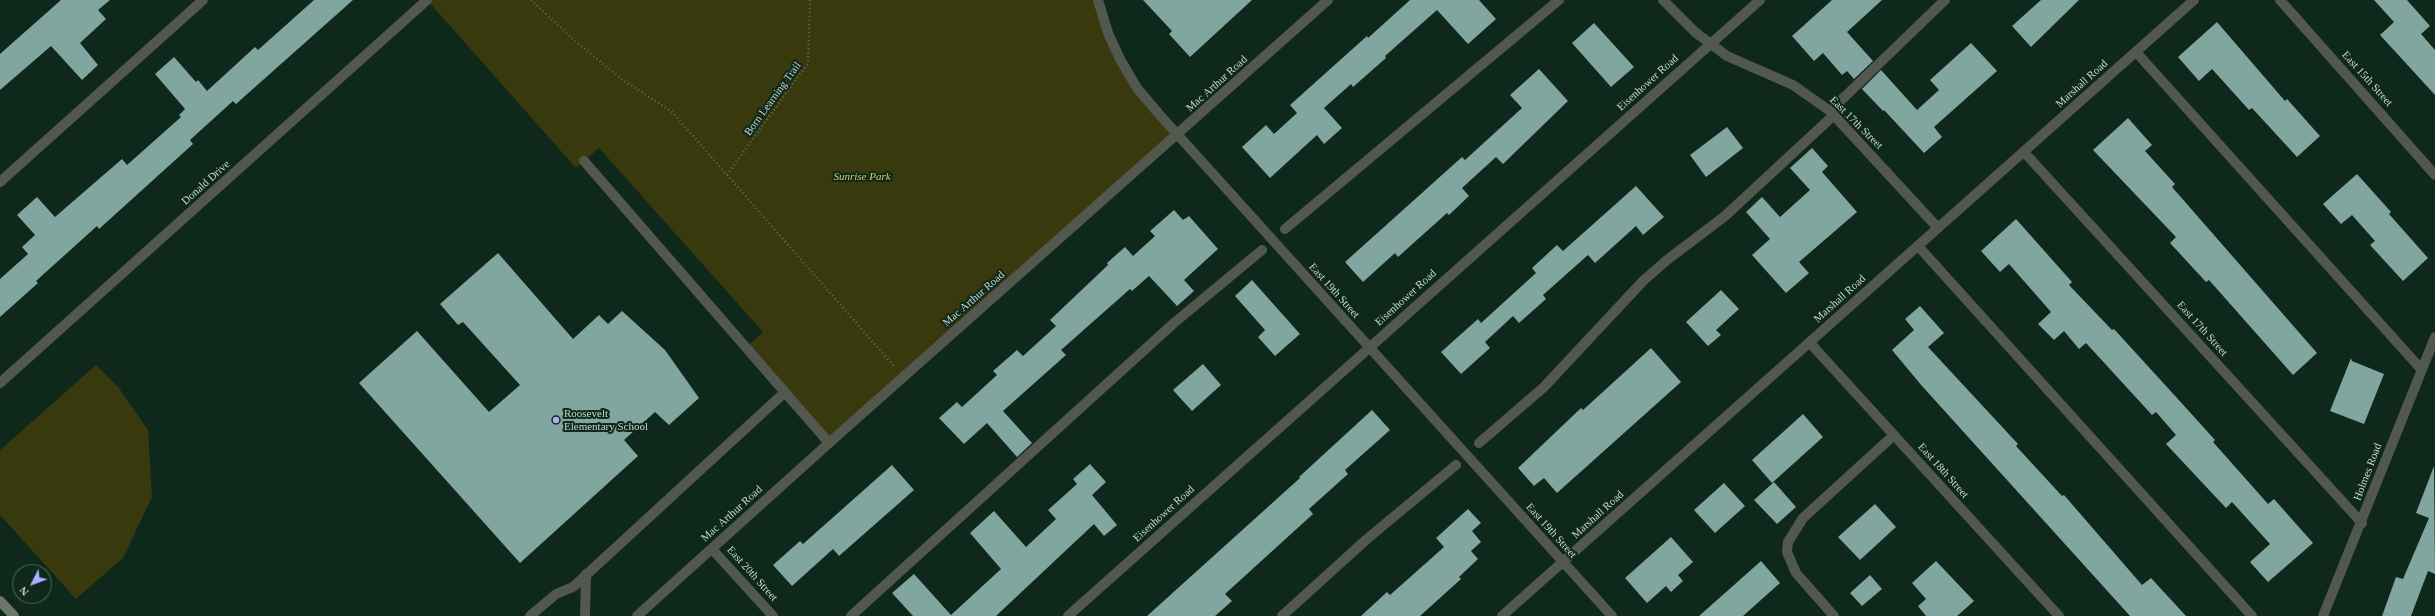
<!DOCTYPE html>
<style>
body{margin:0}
#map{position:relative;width:2435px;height:616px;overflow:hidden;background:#0e281b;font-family:"Times New Roman",serif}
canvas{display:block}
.north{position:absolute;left:12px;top:564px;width:40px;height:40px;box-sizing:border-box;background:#0e281b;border:1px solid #586e63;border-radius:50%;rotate:228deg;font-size:11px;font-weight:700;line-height:16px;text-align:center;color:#c8d7ce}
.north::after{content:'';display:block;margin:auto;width:14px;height:18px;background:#acaffb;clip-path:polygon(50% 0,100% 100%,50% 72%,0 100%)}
</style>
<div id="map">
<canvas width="2435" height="616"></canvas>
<div class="north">N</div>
</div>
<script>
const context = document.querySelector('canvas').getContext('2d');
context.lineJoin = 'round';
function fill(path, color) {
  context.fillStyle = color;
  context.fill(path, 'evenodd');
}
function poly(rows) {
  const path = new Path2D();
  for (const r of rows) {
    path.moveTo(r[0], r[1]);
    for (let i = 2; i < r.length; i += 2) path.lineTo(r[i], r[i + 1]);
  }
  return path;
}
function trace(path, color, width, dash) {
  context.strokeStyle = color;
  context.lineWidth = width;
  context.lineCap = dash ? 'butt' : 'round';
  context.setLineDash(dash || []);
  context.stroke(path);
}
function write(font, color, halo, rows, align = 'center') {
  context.font = font + ' "Times New Roman",serif';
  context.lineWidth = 4;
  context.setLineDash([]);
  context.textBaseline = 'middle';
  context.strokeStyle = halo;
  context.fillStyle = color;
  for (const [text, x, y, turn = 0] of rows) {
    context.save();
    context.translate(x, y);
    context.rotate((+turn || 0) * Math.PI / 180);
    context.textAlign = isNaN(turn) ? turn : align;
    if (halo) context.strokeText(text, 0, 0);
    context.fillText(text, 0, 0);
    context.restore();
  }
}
fill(poly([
 [427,0,1098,0,1120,59,1178,135,829,443,745,348,763,332,599,148,576,168],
 [96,365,119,388,148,430,152,497,123,558,76,599,0,515,0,450]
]), '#39390e');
fill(poly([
 [61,0,110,0,98,10,106,19,80,43,98,65,82,80,51,46,0,90,0,54],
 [314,0,353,0,236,104,233,101,190,140,193,144,99,229,97,226,36,281,38,283,0,317,0,279,28,254,22,247,35,235,17,215,37,197,55,217,122,159,127,165,181,117,179,115,185,109,155,74,174,57,196,82,198,80,207,91,255,47,258,50],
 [1143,0,1252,0,1190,57,1169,34,1172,31],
 [1410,0,1479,0,1496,19,1468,44,1437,10,1385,56,1386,58,1353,87,1351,84,1324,108,1342,128,1324,144,1317,135,1270,178,1242,147,1266,125,1274,134,1297,113,1290,105,1367,36,1368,38],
 [1832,0,1882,0,1847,32,1873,61,1854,79,1847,71,1842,75,1823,53,1814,61,1792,36],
 [2041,0,2079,0,2031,47,2012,26],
 [2374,0,2407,0,2430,26,2421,34,2435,50,2435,95,2380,35,2394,22],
 [2217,22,2285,101,2287,99,2320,136,2297,157,2252,108,2249,110,2212,69,2199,81,2178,57],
 [1594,23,1634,67,1611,87,1572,43],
 [1971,43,1997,71,1934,127,1942,137,1924,153,1884,110,1883,111,1862,89,1881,70,1917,110,1939,90,1930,80],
 [1539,69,1568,101,1503,164,1496,157,1462,188,1469,196,1449,215,1447,213,1398,257,1395,253,1363,282,1345,262,1462,157,1465,160,1522,108,1510,95],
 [2128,118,2152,145,2145,151,2175,184,2172,187,2317,353,2293,375,2209,280,2206,282,2170,243,2176,237,2093,150],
 [1727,127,1743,148,1706,177,1690,155],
 [1812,148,1828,166,1822,172,1857,212,1799,262,1809,273,1786,293,1752,255,1770,239,1746,212,1762,197,1780,217,1810,190,1790,168],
 [2357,174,2391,212,2389,214,2428,258,2403,281,2370,245,2375,241,2352,215,2341,224,2323,204],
 [1636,186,1664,217,1643,235,1636,226,1595,263,1588,255,1543,295,1546,299,1519,323,1513,316,1485,342,1490,348,1461,374,1441,352,1478,319,1481,323,1536,273,1532,268,1557,245,1563,251],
 [1174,210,1183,220,1189,216,1218,249,1184,280,1194,291,1177,306,1149,276,1132,291,1130,289,1061,350,1066,355,1003,411,1032,443,1017,457,987,423,964,444,939,418,957,402,962,407,997,375,993,371,1017,350,1023,356,1056,326,1050,320,1108,265,1107,263,1125,247,1133,256,1155,236,1150,231],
 [2016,219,2072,282,2069,285,2112,330,2114,329,2187,409,2215,440,2213,442,2268,504,2274,499,2313,543,2268,582,2250,562,2270,544,2232,502,2226,508,2166,444,2176,435,2156,412,2152,415,2086,343,2079,349,2064,331,2054,340,2038,324,2051,312,2009,264,2000,272,1981,251],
 [498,253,573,339,599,315,608,324,622,311,665,350,699,398,669,425,655,412,624,440,638,456,520,563,359,383,417,331,489,412,520,385,463,322,458,325,440,304],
 [1252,280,1300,334,1275,356,1258,337,1265,330,1235,296],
 [1721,290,1739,309,1716,330,1721,335,1708,346,1686,322],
 [1920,306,1944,333,1928,347,2018,444,2016,446,2062,496,2064,495,2142,585,2151,578,2186,616,2130,616,1922,386,1892,350,1914,330,1905,319],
 [1651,348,1681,382,1557,493,1544,478,1534,486,1518,468,1581,408,1583,410],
 [2351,358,2352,361,2384,374,2364,424,2330,411],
 [1203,364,1221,385,1192,411,1173,390],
 [1372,410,1390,430,1345,470,1348,474,1309,509,1313,514,1225,594,1232,601,1215,616,1147,616,1300,478,1299,477],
 [1803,414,1823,437,1772,483,1752,460],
 [1090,464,1106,482,1092,495,1117,525,1104,536,1094,524,996,616,913,616,892,593,914,574,951,615,1001,569,970,533,994,511,1026,547,1056,519,1048,510,1077,484,1073,479],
 [892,465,914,490,839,556,833,549,792,586,773,565,800,541,803,544],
 [2434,466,2435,574,2428,571,2411,616,2382,616,2396,577,2403,579,2429,518,2416,513],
 [1774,482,1796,507,1777,524,1754,500],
 [1724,483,1745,506,1715,533,1694,510],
 [1875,504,1896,527,1860,560,1838,537],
 [1468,509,1481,523,1472,531,1481,542,1471,551,1478,559,1459,577,1461,579,1420,616,1361,616,1387,592,1390,595,1444,547,1436,538],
 [1671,537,1693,562,1678,575,1683,581,1671,592,1666,586,1647,603,1625,578],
 [1761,561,1780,583,1743,616,1699,616],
 [1936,561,1974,601,1957,616,1926,616,1918,606,1926,599,1912,583],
 [1870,575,1882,589,1862,606,1850,593]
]), '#81a59f');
trace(poly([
 [531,0,575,41,623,80,672,112,894,366],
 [727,175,808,63,810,0]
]), '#586e62', 2.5, [1, 3]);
trace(poly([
 [2136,52,2421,369],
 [1830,111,1945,0],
 [0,182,203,0],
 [1285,229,1559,0],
 [1918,246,2252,616],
 [1479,443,1544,387,1643,281,1667,260,1725,216,1834,115],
 [851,616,1174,323,1262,250],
 [1282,616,1367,539,1456,465],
 [1834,616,1796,573,1787,552,1788,542,1803,518,1894,435]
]), '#52584e', 10);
trace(poly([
 [1098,0,1108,33,1120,59,1137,88,1158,113,1612,616],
 [1663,0,1695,32,1727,56,1793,85,1830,111,1938,228],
 [2280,0,2435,175],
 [2024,152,2362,523],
 [584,161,829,443],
 [1810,343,2059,616],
 [0,383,427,0],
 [712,549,773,616],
 [530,616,556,594,573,587,784,393],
 [585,616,586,574],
 [637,616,829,443,1328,0],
 [1068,616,1760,0],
 [1502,616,2194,0],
 [2323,616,2435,337]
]), '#52584e', 10);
trace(poly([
 [0,601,14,616]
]), '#6c7767', 10);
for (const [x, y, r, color] of [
 [556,420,4,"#acaffb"]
]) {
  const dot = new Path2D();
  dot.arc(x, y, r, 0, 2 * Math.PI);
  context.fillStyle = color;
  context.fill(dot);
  trace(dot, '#0e281b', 1.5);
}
write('11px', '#c8d7ce', '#0e281b', [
 ["East 15th Street",2367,79,48],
 ["Eisenhower Road",1648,83,-42],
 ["Mac Arthur Road",1217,84,-42],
 ["Marshall Road",2082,84,-42],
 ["Born Learning Trail",773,99,-54],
 ["East 17th Street",1856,123,45],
 ["Donald Drive",206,183,-42],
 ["East 19th Street",1334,291,48],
 ["Eisenhower Road",1406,298,-42],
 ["Mac Arthur Road",974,299,-41],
 ["Marshall Road",1840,299,-42],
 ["East 17th Street",2202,329,48],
 ["East 18th Street",1943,471,48],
 ["Holmes Road",2368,472,-69],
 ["Mac Arthur Road",732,514,-42],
 ["Eisenhower Road",1164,514,-42],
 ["Marshall Road",1598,515,-42],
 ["East 19th Street",1551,531,48],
 ["East 20th Street",752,574,48]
]);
write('italic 11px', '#cdcf60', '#0e281b', [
 ["Sunrise Park",862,177]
]);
write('11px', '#c8d7ce', '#0e281b', [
 ["Roosevelt",564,414],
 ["Elementary School",564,427]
], 'left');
</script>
